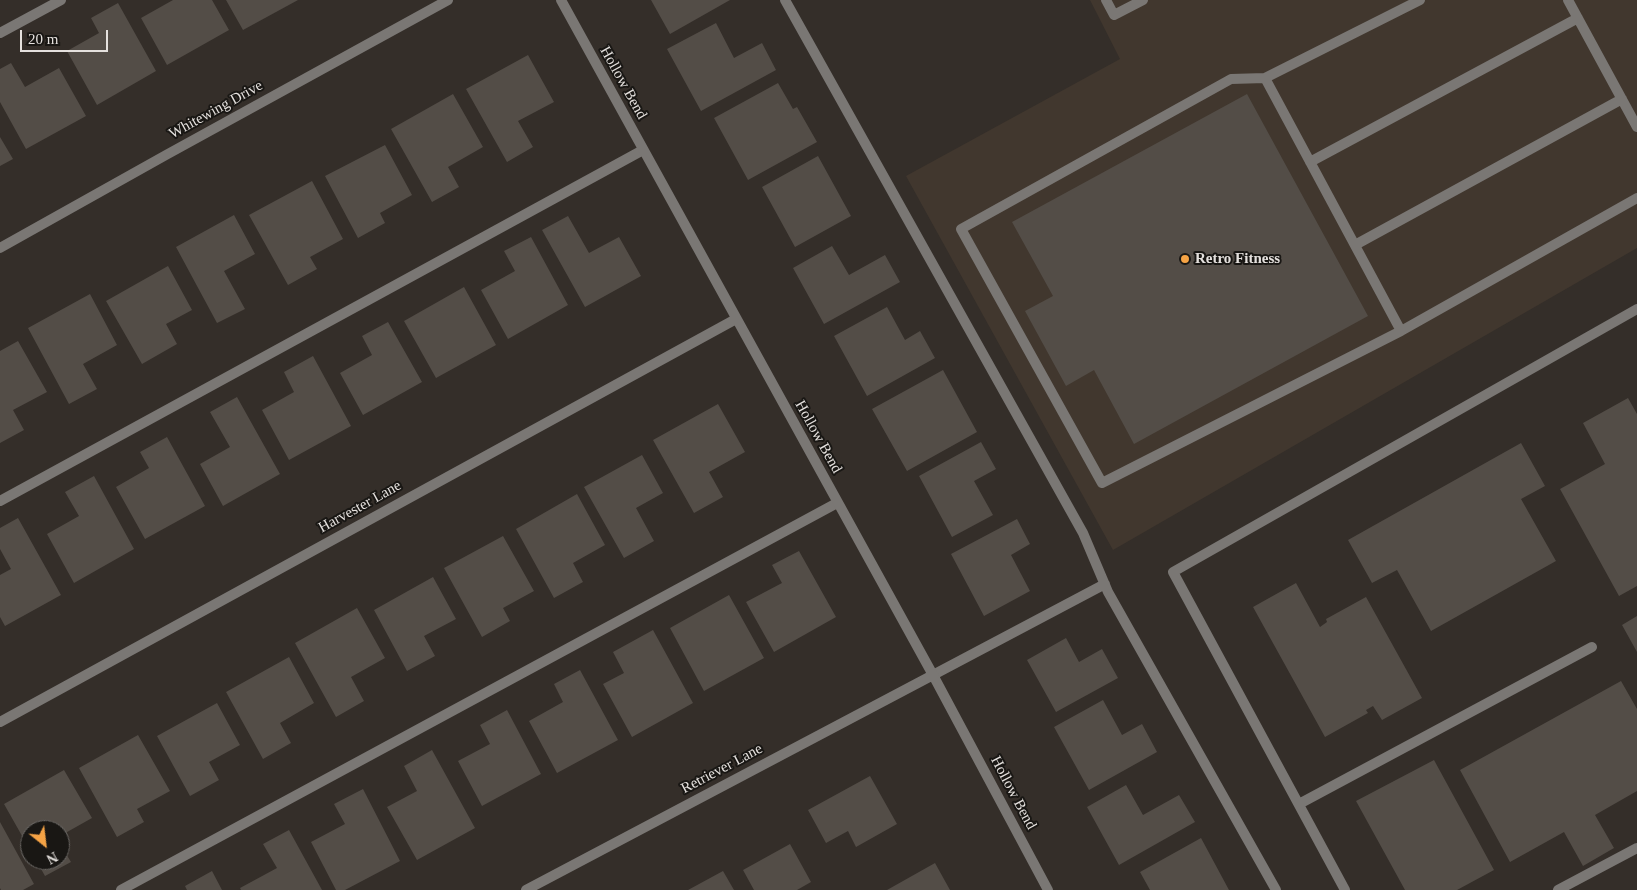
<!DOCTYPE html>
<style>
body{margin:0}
#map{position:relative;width:1637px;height:890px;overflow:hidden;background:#342e29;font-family:"Times New Roman",serif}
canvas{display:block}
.north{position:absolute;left:20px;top:820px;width:50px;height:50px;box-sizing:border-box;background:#191714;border:1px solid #6b6865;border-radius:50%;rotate:151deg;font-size:14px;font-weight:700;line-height:20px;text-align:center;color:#e5e1de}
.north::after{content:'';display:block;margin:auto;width:18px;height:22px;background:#f5a345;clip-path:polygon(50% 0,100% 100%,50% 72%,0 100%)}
.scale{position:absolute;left:20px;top:30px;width:88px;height:22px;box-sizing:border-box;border:2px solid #e5e1de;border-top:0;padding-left:6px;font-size:15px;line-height:18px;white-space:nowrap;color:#e5e1de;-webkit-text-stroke:4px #191714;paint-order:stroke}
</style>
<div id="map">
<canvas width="1637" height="890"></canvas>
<div class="north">N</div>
<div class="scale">20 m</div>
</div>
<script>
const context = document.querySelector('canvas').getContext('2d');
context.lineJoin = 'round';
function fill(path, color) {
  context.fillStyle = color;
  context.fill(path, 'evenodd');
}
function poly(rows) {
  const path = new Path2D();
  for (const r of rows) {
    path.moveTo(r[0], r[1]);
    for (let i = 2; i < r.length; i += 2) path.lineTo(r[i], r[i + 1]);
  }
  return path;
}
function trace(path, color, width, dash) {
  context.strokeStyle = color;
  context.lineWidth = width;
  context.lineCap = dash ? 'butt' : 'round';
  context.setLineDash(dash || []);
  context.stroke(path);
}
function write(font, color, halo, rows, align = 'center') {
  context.font = font + ' "Times New Roman",serif';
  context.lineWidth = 4;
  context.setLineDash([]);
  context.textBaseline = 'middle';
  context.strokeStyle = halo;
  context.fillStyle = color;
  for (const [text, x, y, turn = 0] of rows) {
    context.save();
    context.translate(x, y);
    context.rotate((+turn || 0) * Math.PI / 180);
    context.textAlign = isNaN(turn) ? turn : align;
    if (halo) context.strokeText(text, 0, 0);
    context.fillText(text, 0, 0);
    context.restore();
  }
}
fill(poly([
 [1090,0,1637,0,1637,248,1113,550,906,176,1120,59]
]), '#41372e');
fill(poly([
 [173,0,212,0,229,30,167,65,141,18],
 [226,0,298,0,243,30],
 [651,0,730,0,670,34],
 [118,3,156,71,97,105,67,51,99,33,91,18],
 [716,23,734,58,762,43,776,70,701,111,667,49],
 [528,55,554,102,518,121,533,147,507,162,466,89],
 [11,63,25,87,59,68,86,116,26,149,0,102,0,69],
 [778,83,793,109,797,107,817,142,748,180,714,118],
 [453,94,483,147,448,167,459,187,432,202,391,129],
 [1247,94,1368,316,1134,444,1094,370,1066,386,1025,311,1053,296,1012,222],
 [0,137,13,159,0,166],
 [385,145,412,195,380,213,385,223,358,238,325,176],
 [818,156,851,216,795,247,762,187],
 [312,181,343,239,310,257,317,269,288,285,249,215],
 [234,215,255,254,224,271,245,309,217,323,176,247],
 [568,216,589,253,619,237,641,276,585,307,542,230],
 [531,237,568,305,508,339,481,290,515,271,504,251],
 [832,246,849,275,885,255,900,282,824,324,793,268],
 [168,266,192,310,166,324,177,344,142,364,106,301],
 [464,287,496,345,436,378,404,321],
 [90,294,117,345,83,364,97,389,69,404,28,328],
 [887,307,905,340,920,331,935,358,867,396,834,336],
 [388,322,422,382,363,415,340,373,372,355,362,336],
 [18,341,47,392,13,410,24,430,0,443,0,351],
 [313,356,351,426,289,460,262,410,294,392,284,372],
 [943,370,977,432,907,471,872,409],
 [237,397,280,474,223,506,200,464,230,447,210,412],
 [1628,398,1637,414,1637,586,1619,596,1560,489,1605,464,1583,423],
 [718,404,745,452,709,472,723,497,694,513,653,440],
 [167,437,205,506,145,539,116,487,149,468,140,452],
 [981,442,996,469,974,481,993,515,952,537,919,476],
 [1521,443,1545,486,1521,499,1556,561,1431,631,1397,570,1372,583,1348,540],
 [642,455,663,493,636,508,654,541,624,558,584,487],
 [94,476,134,549,74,583,47,534,79,516,65,492],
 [577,494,605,545,573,563,583,582,554,598,516,529],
 [18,518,61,595,5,626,0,617,0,575,11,569,0,549,0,528],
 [1017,519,1030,544,1011,555,1030,591,984,616,951,554],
 [503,536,534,591,503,608,510,621,482,637,444,568],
 [799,551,836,617,774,652,746,602,782,583,772,565],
 [433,577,456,619,424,636,435,656,407,671,374,610],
 [1296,583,1320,627,1327,622,1326,619,1366,597,1422,698,1382,720,1373,706,1366,710,1368,713,1325,737,1253,607],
 [729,595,764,658,704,691,670,628],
 [357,608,385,658,351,677,364,701,336,717,295,643],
 [1637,616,1637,652,1622,625],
 [653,630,693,703,632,737,603,684,624,673,613,652],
 [1066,638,1079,662,1102,649,1118,678,1056,712,1027,660],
 [289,657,314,703,280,723,291,743,263,759,226,692],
 [580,670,618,740,557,773,529,721,563,702,554,684],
 [1621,681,1637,709,1637,791,1595,815,1614,848,1583,866,1564,832,1510,862,1460,770],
 [1103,700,1122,735,1142,724,1157,752,1089,790,1054,727],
 [217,703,240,745,209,762,219,780,190,796,157,736],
 [507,710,541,774,482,806,458,761,490,744,480,725],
 [138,735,170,791,137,809,144,822,117,837,79,768],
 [432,750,475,828,417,860,387,807,417,791,404,766],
 [1434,760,1494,870,1457,890,1405,890,1356,801],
 [64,770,92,818,60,836,60,830,30,830,30,850,4,804],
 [870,776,897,824,856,847,848,831,826,843,808,810],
 [1126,785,1143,815,1179,795,1195,822,1119,865,1087,807],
 [363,789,400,861,345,890,336,890,311,842,345,824,334,804],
 [0,822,34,884,23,890,1,890,0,888],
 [289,830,322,890,241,890,240,888,277,868,263,844],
 [1201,838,1229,890,1150,890,1140,872],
 [60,844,71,862,45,876,36,860,60,860],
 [790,844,811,882,797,890,754,890,743,870],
 [935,863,950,890,887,890],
 [212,871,222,890,187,890,185,886],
 [723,871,734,890,688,890]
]), '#534d47');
trace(poly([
 [785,0,1083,533,1108,592,1276,890],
 [1106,0,1114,15,1143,0],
 [1420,0,1265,78,1401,331,1637,198],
 [1568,0,1637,127],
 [0,33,61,0],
 [1265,78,1231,79,961,229,1102,483,1401,331],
 [1310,162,1578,18],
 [1355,245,1622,99],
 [0,501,643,150],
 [933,675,1105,584],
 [1299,804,1592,647],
 [121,890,837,503],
 [1345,890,1173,572,1637,309],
 [1558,890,1637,848]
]), '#7a7774', 10);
trace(poly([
 [561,0,933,675,1048,890],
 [0,248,166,155,448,0],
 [0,722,736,319],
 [526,890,933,675]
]), '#7a7774', 10);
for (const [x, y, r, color] of [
 [1185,259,5,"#f5a345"]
]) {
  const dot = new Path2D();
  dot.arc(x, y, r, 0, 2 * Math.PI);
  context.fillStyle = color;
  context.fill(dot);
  trace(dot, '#191714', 2);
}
write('15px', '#e5e1de', '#191714', [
 ["Hollow Bend",623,83,61],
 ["Whitewing Drive",216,110,-29],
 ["Hollow Bend",818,437,61],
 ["Harvester Lane",360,507,-29],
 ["Retriever Lane",722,769,-28],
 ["Hollow Bend",1013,793,62]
]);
write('bold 15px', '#e5e1de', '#191714', [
 ["Retro Fitness",1195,259]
], 'left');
</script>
